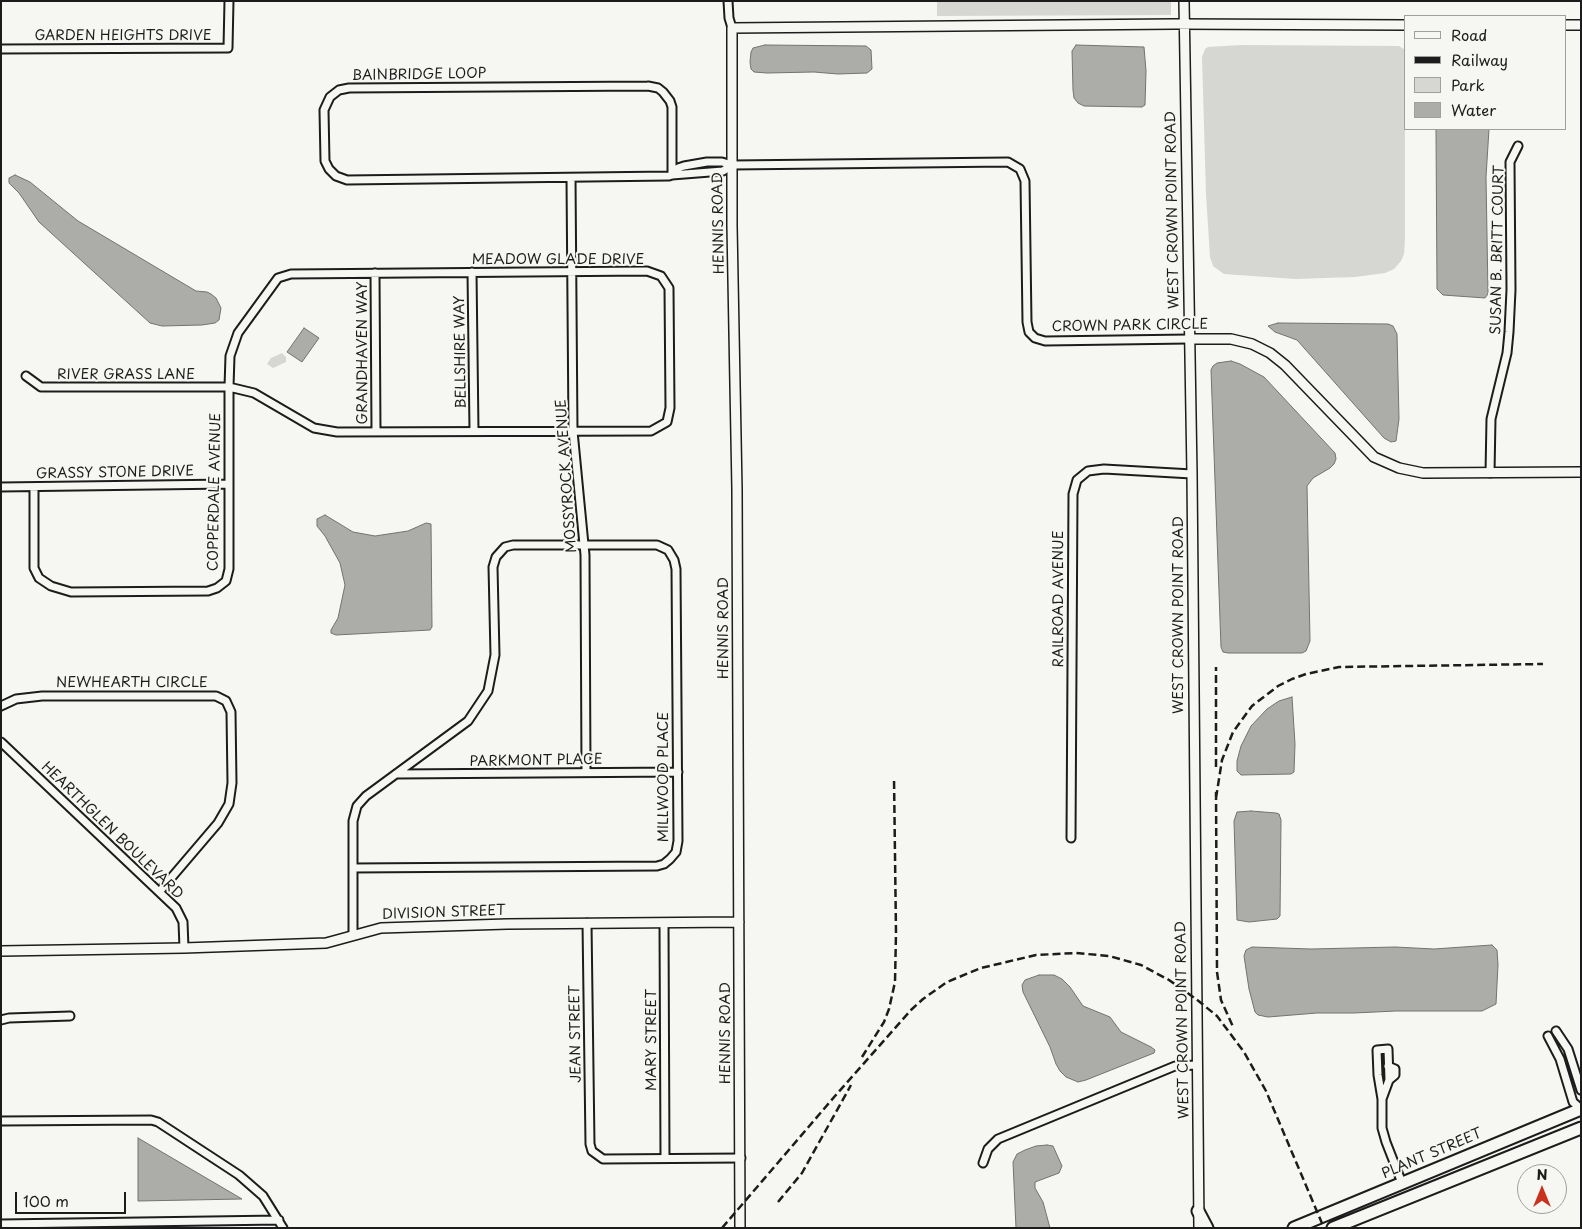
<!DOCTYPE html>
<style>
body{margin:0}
#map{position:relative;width:1582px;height:1229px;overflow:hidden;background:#f6f6f2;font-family:"Playpen Sans",sans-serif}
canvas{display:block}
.frame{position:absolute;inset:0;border:2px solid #1c1c1c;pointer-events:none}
.legend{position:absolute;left:1404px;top:15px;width:162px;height:115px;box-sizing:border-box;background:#f6f6f2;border:1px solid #9f9f9c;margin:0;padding:6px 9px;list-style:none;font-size:15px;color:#1c1c1c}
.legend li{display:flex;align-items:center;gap:10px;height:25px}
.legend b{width:25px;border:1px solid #9f9f9c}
.north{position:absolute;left:1517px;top:1164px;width:50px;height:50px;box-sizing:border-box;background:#f6f6f2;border:1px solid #9f9f9c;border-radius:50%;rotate:0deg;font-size:14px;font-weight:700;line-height:20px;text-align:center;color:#1c1c1c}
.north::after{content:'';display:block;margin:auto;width:18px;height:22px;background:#c8321e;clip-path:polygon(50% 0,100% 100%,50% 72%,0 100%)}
.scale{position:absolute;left:15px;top:1192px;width:111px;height:22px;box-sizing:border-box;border:2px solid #1c1c1c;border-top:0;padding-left:6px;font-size:15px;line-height:18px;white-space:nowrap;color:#1c1c1c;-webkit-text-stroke:4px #f6f6f2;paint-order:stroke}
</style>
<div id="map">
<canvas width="1582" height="1229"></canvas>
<div class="frame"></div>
<ul class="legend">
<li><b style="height:6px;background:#f6f6f2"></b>Road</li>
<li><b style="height:6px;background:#1c1c1c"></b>Railway</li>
<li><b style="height:14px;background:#d6d6d2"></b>Park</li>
<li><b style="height:14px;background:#acaca9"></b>Water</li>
</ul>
<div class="north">N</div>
<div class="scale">100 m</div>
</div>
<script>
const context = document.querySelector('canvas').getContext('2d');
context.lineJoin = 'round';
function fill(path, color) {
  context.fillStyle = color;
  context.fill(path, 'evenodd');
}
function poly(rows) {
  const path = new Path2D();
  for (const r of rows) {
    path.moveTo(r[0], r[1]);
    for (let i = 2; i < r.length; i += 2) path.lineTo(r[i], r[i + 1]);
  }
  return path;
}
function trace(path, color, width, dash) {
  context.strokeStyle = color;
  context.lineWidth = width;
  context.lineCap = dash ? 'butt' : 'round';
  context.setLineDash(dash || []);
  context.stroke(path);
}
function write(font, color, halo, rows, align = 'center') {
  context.font = font + ' "Playpen Sans",sans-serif';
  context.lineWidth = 4;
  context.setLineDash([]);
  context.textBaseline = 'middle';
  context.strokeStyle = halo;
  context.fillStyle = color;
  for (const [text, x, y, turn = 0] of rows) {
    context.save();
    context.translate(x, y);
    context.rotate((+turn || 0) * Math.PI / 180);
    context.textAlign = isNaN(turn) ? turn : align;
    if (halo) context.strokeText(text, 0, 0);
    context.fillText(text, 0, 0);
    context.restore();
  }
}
fill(poly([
 [937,1,1171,1,1171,15,937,16],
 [1241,45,1399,46,1405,50,1405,239,1404,254,1401,261,1394,269,1385,273,1355,277,1295,279,1224,274,1213,266,1210,257,1206,194,1202,57,1205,49,1208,47],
 [282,353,286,357,286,362,273,368,267,364,271,358]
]), '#d6d6d2');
const water = poly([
 [765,45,866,46,871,50,872,69,867,73,838,74,814,72,767,73,754,72,751,69,750,62,751,52,753,48,765,45],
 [1076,45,1144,47,1146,71,1145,105,1142,107,1084,106,1078,103,1074,98,1073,90,1072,51,1076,45],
 [1436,129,1489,129,1486,177,1488,294,1485,298,1443,295,1437,289,1436,129],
 [15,175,30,182,78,221,196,291,207,292,211,294,216,298,221,308,219,320,215,323,202,325,162,326,150,323,39,222,19,193,9,183,9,178,15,175],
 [1278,323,1388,324,1393,326,1397,334,1399,419,1396,441,1391,442,1384,438,1297,340,1275,332,1268,326,1278,323],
 [304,328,319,338,302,362,287,352,304,328],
 [1231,361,1240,364,1264,377,1335,453,1336,459,1334,464,1330,468,1313,478,1307,486,1310,641,1306,651,1302,653,1228,653,1223,652,1221,647,1211,370,1213,366,1217,363,1231,361],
 [325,515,353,532,375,536,408,531,426,523,431,524,432,627,430,630,336,635,331,633,331,630,338,618,345,585,340,563,325,536,317,526,317,519,325,515],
 [1292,697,1295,744,1294,772,1291,774,1241,775,1237,771,1237,761,1241,746,1251,726,1267,709,1279,701,1292,697],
 [1251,811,1276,813,1279,814,1281,820,1280,916,1277,919,1249,922,1237,920,1234,821,1237,812,1251,811],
 [1492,945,1497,950,1498,965,1496,1004,1482,1011,1396,1011,1354,1013,1317,1013,1268,1017,1258,1015,1255,1012,1249,989,1244,956,1246,950,1252,947,1311,949,1395,947,1434,949,1492,945],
 [1039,975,1054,975,1062,979,1070,987,1083,1006,1110,1017,1121,1032,1151,1047,1155,1050,1154,1053,1086,1080,1078,1082,1066,1077,1060,1071,1056,1064,1050,1047,1023,992,1022,985,1025,980,1039,975],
 [138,1138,242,1199,138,1201,138,1138],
 [1047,1145,1053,1146,1062,1166,1059,1173,1035,1182,1035,1188,1043,1202,1050,1228,1016,1228,1013,1162,1017,1154,1025,1150,1036,1146,1047,1145]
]);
fill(water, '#acaca9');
trace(water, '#727271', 1);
const minor = poly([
 [728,1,729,18,732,28],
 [1,49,228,48,229,1],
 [648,86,658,88,663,92,670,101,672,107,672,175,669,176,347,180,336,176,329,169,325,161,324,110,330,97,339,90,349,88,648,86],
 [672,175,678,168,684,166,707,162,722,162,732,165,1008,162,1020,169,1025,181,1027,322,1029,332,1035,338,1045,341,1189,339],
 [672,175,723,171,732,165],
 [571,178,573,431,585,555,586,772],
 [472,272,474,431],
 [375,273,376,432],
 [26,376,41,387,229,387,254,393,314,428,337,432,651,431,667,422,670,408,669,288,661,276,647,271,291,274,278,278,238,333,230,356,229,387,229,569,226,581,217,588,208,591,71,592,51,586,39,578,34,568,34,487],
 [1490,473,1491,419,1507,353,1509,332,1511,290,1510,162,1518,146],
 [1,487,229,484],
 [1,706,16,699,42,696,216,696,226,701,231,712,232,783,229,804,218,823,160,891],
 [1,742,176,908,183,922,184,948],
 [396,774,678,772],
 [1071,838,1073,494,1077,480,1088,471,1104,469,1192,474],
 [353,868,657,866,664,864,670,859,676,852,678,841,676,569,674,560,668,550,657,545,513,545,505,547,496,557,493,567,495,655,488,691,468,721,366,796,357,806,353,821,353,935],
 [587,923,590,1144,592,1151,603,1159,741,1158],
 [664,923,665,1158],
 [1,1020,9,1018,70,1016],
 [1556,1031,1568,1049,1581,1090],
 [1548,1036,1560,1059,1573,1102,1581,1109],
 [1388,1066,1395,1069,1395,1075,1389,1080],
 [1382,1099,1389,1080,1388,1049,1377,1050,1378,1075,1382,1099,1382,1128,1386,1142,1402,1183],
 [1,1121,151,1120,158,1122,239,1175,263,1196,283,1228],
 [983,1163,988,1149,998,1139,1175,1066,1197,1065],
 [1,1224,279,1220]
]);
const tertiary = poly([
 [1184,1,1192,474,1199,1228],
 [1566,25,1581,25],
 [1189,339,1231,339,1252,344,1270,353,1285,365,1374,457,1399,468,1423,473,1581,472],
 [1,951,184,948,326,943,381,928,507,924,739,922],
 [740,1228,737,490,732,226,732,28,1175,24,1406,25]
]);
const primary = poly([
 [1198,1211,1207,1228],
 [1294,1228,1581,1109],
 [1333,1228,1581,1128]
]);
trace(minor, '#1c1c1c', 11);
trace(tertiary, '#1c1c1c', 12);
trace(primary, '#1c1c1c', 15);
trace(minor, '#f6f6f2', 7);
trace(tertiary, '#f6f6f2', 9);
trace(primary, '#f6f6f2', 11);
trace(poly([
 [1216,767,1216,667],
 [1216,792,1217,972,1221,1000,1234,1029],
 [1216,798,1222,760,1233,732,1252,706,1278,686,1292,679,1306,674,1339,667,1543,664],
 [862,1057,884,1022,889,1009,895,982,896,933,894,777],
 [778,1202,802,1173,851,1085],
 [722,1228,835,1096,911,1010,923,999,947,982,981,968,1036,955,1076,953,1109,956,1141,965,1169,980,1196,999,1217,1016,1244,1052,1266,1091,1324,1228]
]), '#1c1c1c', 2.5, [8, 4]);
write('14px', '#1c1c1c', '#f6f6f2', [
 ["GARDEN HEIGHTS DRIVE",123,36],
 ["BAINBRIDGE LOOP",419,75,-1],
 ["WEST CROWN POINT ROAD",1173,210,-91],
 ["HENNIS ROAD",719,223,-91],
 ["SUSAN B. BRITT COURT",1498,250,-89],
 ["MEADOW GLADE DRIVE",558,260],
 ["CROWN PARK CIRCLE",1130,326,-1],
 ["BELLSHIRE WAY",461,352,-91],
 ["GRANDHAVEN WAY",363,353,-90],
 ["RIVER GRASS LANE",126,375],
 ["GRASSY STONE DRIVE",115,473,-1],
 ["MOSSYROCK AVENUE",567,476,-94],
 ["COPPERDALE AVENUE",215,492,-89],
 ["RAILROAD AVENUE",1059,599,-90],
 ["WEST CROWN POINT ROAD",1179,615,-90],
 ["HENNIS ROAD",724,628,-90],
 ["NEWHEARTH CIRCLE",132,683],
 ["PARKMONT PLACE",536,761,-1],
 ["MILLWOOD PLACE",664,777,-90],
 ["HEARTHGLEN BOULEVARD",112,831,44],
 ["DIVISION STREET",444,913,-2],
 ["WEST CROWN POINT ROAD",1183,1020,-91],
 ["HENNIS ROAD",726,1033,-90],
 ["JEAN STREET",576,1034,-91],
 ["MARY STREET",652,1040,-90],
 ["PLANT STREET",1432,1154,-23]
]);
</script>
